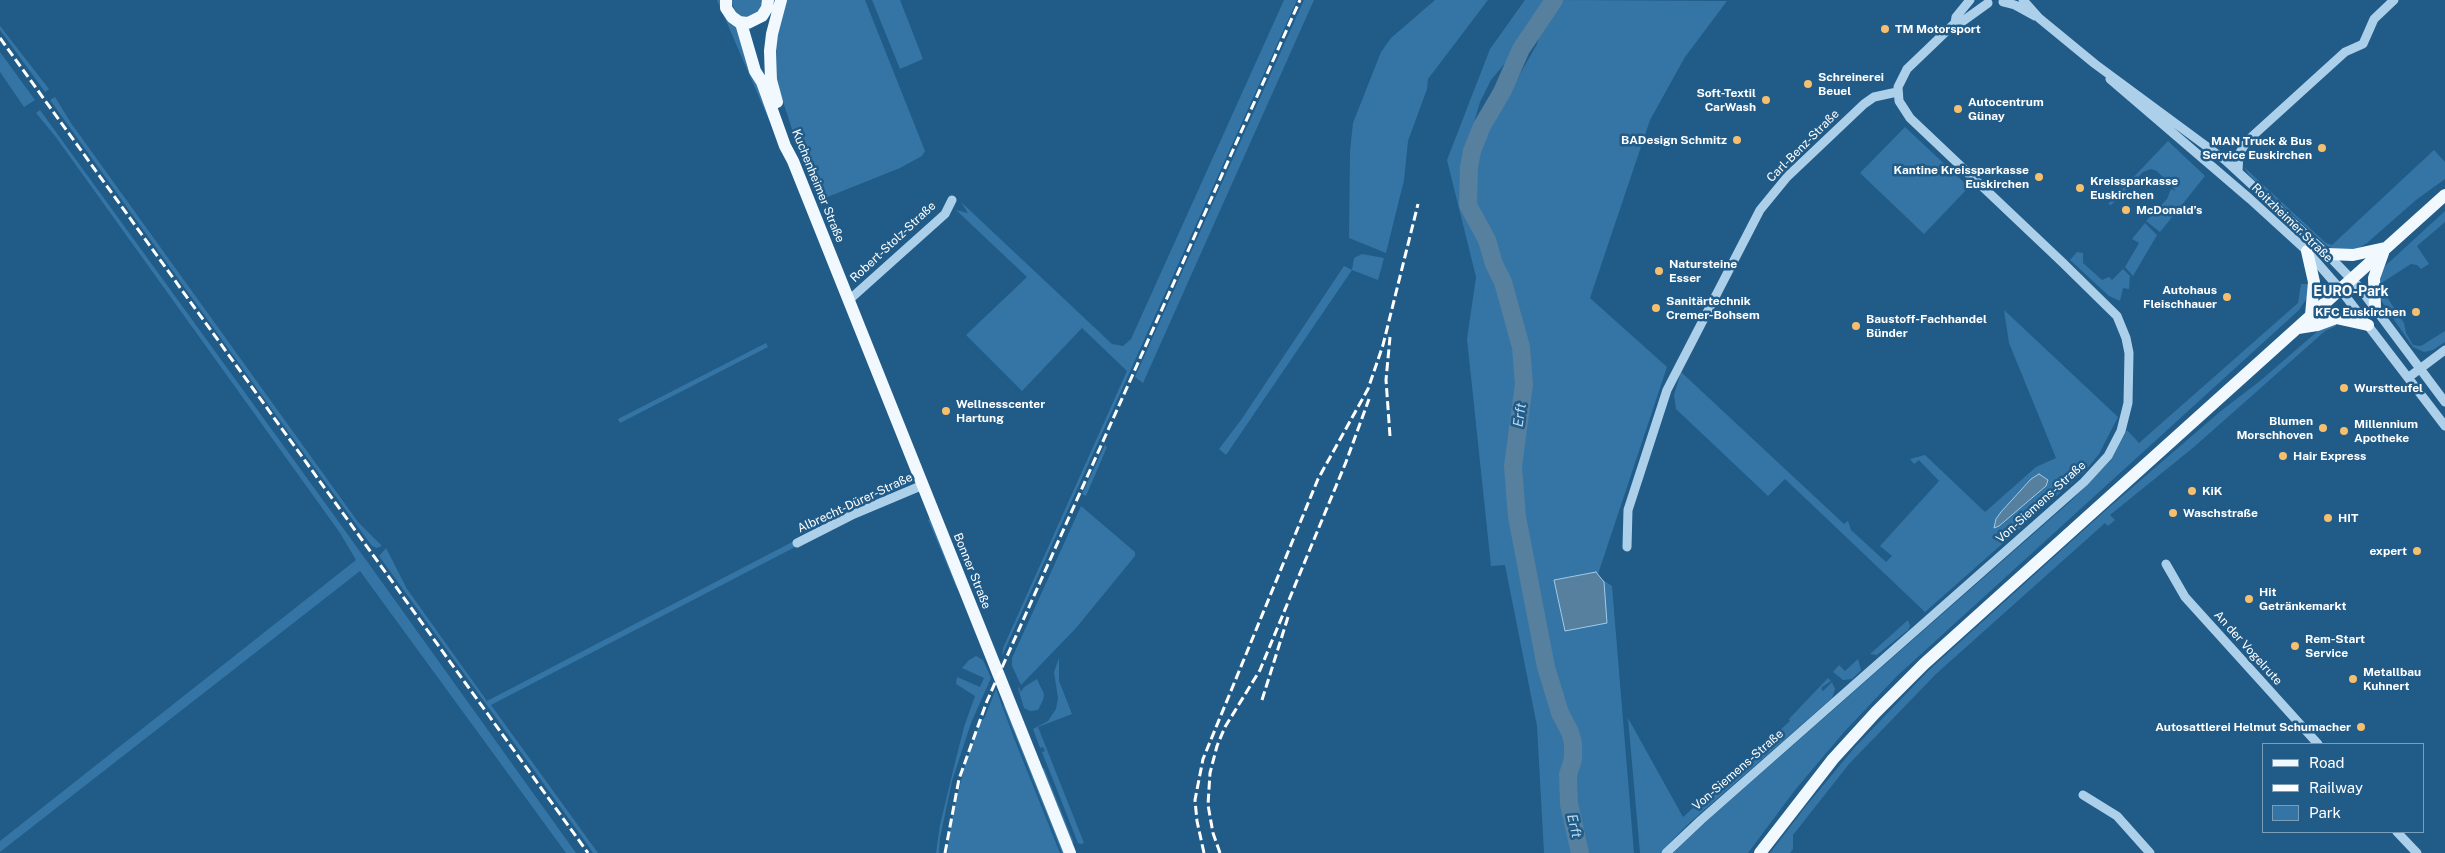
<!DOCTYPE html>
<meta charset="utf-8">
<style>
body{margin:0}
#map{position:relative;width:2445px;height:853px;overflow:hidden;background:#215b88;font-family:"Public Sans",sans-serif}
canvas{display:block}
.legend{position:absolute;left:2262px;top:743px;width:162px;height:90px;box-sizing:border-box;background:#215b88;border:1px solid #7a9db8;margin:0;padding:6px 9px;list-style:none;font-size:15px;color:#fff}
.legend li{display:flex;align-items:center;gap:10px;height:25px}
.legend b{width:25px;border:1px solid #7a9db8}
</style>
<div id="map">
<canvas width="2445" height="853"></canvas>
<ul class="legend">
<li><b style="height:6px;background:#f1f8fe"></b>Road</li>
<li><b style="height:6px;background:#fff"></b>Railway</li>
<li><b style="height:14px;background:#3575a5"></b>Park</li>
</ul>
</div>
<script>
const context = document.querySelector('canvas').getContext('2d');
context.lineJoin = 'round';
function fill(path, color) {
  context.fillStyle = color;
  context.fill(path, 'evenodd');
}
function poly(rows) {
  const path = new Path2D();
  for (const r of rows) {
    path.moveTo(r[0], r[1]);
    for (let i = 2; i < r.length; i += 2) path.lineTo(r[i], r[i + 1]);
  }
  return path;
}
function trace(path, color, width, dash) {
  context.strokeStyle = color;
  context.lineWidth = width;
  context.lineCap = dash ? 'butt' : 'round';
  context.setLineDash(dash || []);
  context.stroke(path);
}
function write(font, color, halo, rows, align = 'center') {
  context.font = font + ' "Public Sans",sans-serif';
  context.lineWidth = 5;
  context.setLineDash([]);
  context.textBaseline = 'middle';
  context.strokeStyle = halo;
  context.fillStyle = color;
  for (const [text, x, y, turn = 0] of rows) {
    context.save();
    context.translate(x, y);
    context.rotate((+turn || 0) * Math.PI / 180);
    context.textAlign = isNaN(turn) ? turn : align;
    if (halo) context.strokeText(text, 0, 0);
    context.fillText(text, 0, 0);
    context.restore();
  }
}
fill(poly([
 [717,0,721,0,739,30,772,124,769,120],
 [730,0,763,0,764,3,755,17,738,16],
 [786,0,865,0,925,151,922,156,900,168,820,200,792,129,777,83,776,33],
 [872,0,900,0,923,59,900,69],
 [1284,0,1297,0,1002,656,1003,648,1127,371,1082,328,1022,391,966,335,1027,277,956,210,968,213,961,202,1112,344,1123,346,1131,339],
 [1304,0,1314,0,1143,383,1135,377],
 [1435,0,1488,0,1428,79,1427,89,1408,141,1404,180,1386,253,1349,238,1350,151,1353,123,1381,52,1391,38],
 [1525,0,1548,0,1515,51,1491,80,1480,102,1470,136,1464,171,1464,205,1472,223,1480,232,1490,268,1504,295,1519,347,1522,377,1518,411,1511,446,1504,466,1508,479,1516,541,1538,636,1542,668,1568,749,1562,784,1564,805,1575,853,1544,853,1537,726,1505,565,1491,566,1467,339,1476,277,1447,160,1490,49],
 [1561,0,1727,1,1685,57,1650,120,1590,298,1667,367,1598,574,1596,572,1554,580,1603,580,1612,586,1634,853,1585,853,1574,803,1573,780,1577,747,1574,728,1565,711,1550,664,1526,543,1523,513,1515,483,1523,418,1527,405,1528,374,1525,350,1517,309,1508,282,1497,262,1484,224,1472,202,1474,158,1486,124,1507,97,1537,44,1541,28],
 [0,26,49,89,45,92,0,30],
 [0,52,35,100,24,107,0,72],
 [55,97,71,123,358,522,382,546,377,548,372,546,276,415,50,100],
 [40,110,341,525,576,853,566,853,360,571,0,852,0,841,356,560,340,533,55,136,36,113],
 [1905,127,1969,187,1924,234,1860,173],
 [2168,141,2205,176,2160,232,2146,221,2167,199,2171,189,2176,191,2157,171,2151,169,2143,172,2111,205,2108,204],
 [2434,150,2445,162,2445,179,2416,200,2367,243,2357,249,2335,249,2327,246,2249,175,2244,167,2326,243,2332,245],
 [2445,211,2445,222,2417,246,2429,264,2421,269,2417,265,2411,264,2383,282,2381,288,2404,323,2406,333,2413,345,2421,346,2445,331,2445,342,2433,350,2424,352,2413,347,2397,324,2379,297,2376,283,2385,266],
 [2145,223,2157,235,2133,276,2125,267,2139,243,2132,239],
 [2077,252,2083,253,2083,263,2102,280,2109,277,2112,280,2123,269,2130,276,2129,289,2123,288,2120,301,2109,296,2070,260],
 [1362,254,1384,258,1378,280,1352,270,1226,455,1219,449,1241,420,1344,266,1352,270,1354,258],
 [2301,284,2310,284,2307,298,2299,310,1897,676,1844,732,1795,790,1748,853,1673,853,1708,820,2072,500,2111,460,2127,430,2139,443,2298,303],
 [2004,310,2118,417,2099,454,2086,470,1925,612,1785,479,1768,496,1676,409,1674,395,1681,372,1844,524,1848,521,1851,530,1886,562,1892,556,1880,546,1939,481,1919,460,1914,464,1910,459,1925,455,1985,512,2036,467,2056,458,2009,343],
 [2335,322,2336,326,2325,331,2194,447,2110,515,2115,520,2108,526,2105,523,1936,674,1849,764,1793,835,1793,849,1790,853,1770,853,1806,806,1855,747,1929,670,2106,510,2222,410,2260,381,2319,330],
 [766,343,768,347,620,423,618,419],
 [1105,445,1107,447,1086,496,1082,494],
 [1081,506,1135,552,1135,556,1076,628,1021,685,1012,666,1012,658],
 [931,518,959,588,957,589,930,524,928,520],
 [796,540,799,545,491,705,598,853,593,853,582,837,379,556,386,548,407,589,487,701],
 [1908,620,1910,626,1908,630,1877,655,1870,654],
 [976,656,983,660,991,678,971,723,952,781,940,838,939,853,936,853,940,825,953,771,964,727,975,696,956,684,957,677,980,687,984,678,962,668,969,660],
 [1059,658,1059,681,1072,714,1038,727,1084,843,1081,844,1078,843,1042,752,1045,751,1043,747,1040,748,1033,729,1048,721,1056,709,1058,698,1054,672],
 [1858,659,1861,670,1852,679,1843,680,1833,672,1839,665,1845,671],
 [1828,678,1831,681,1821,688,1823,691,1832,682,1835,689,1832,698,1687,825,1660,853,1640,853,1628,718,1683,817,1790,721,1789,719],
 [1037,679,1044,694,1043,700,1038,710,1030,711,1024,708,1018,688,1019,687,1021,692,1024,687],
 [996,689,1014,738,1060,853,947,853,953,813,965,765,981,720,984,719],
 [1003,705,1006,706,1065,853,1062,853],
 [1044,768,1074,843,1071,842,1042,769]
]), '#3575a5');
const water = poly([
 [2039,474,2048,480,2046,486,1999,526,1994,528,1996,519,2001,512,2031,479,2039,474],
 [1596,572,1604,582,1607,623,1565,631,1554,580,1596,572]
]);
fill(water, '#577f9e');
trace(water, '#a1cceb', 1);
trace(poly([
 [1554,0,1521,49,1502,92,1482,126,1472,151,1469,167,1468,205,1487,240,1494,264,1503,282,1521,347,1524,384,1513,466,1517,517,1546,667,1560,713,1570,732,1573,743,1573,759,1568,775,1569,804,1580,853]
]), '#577f9e', 18);
trace(poly([
 [2023,0,2039,18,2095,64,2225,160,2327,254,2359,287,2445,402],
 [2003,2,2015,5,2035,16],
 [1955,23,1956,17,1970,0],
 [2110,79,2250,199,2307,251,2340,289,2445,426],
 [2238,171,2239,154,2247,141,2345,52,2363,44,2374,19,2394,0],
 [849,300,945,214,952,200],
 [2409,377,2445,350],
 [797,543,854,514,923,485],
 [1627,547,1628,510,1667,390,1760,210,1787,177,1864,104,1874,97,1897,92],
 [2166,564,2185,597,2318,744],
 [2083,795,2117,816,2150,853],
 [2397,832,2417,853],
 [1666,853,1701,820,2084,482,2108,456,2121,431,2128,403,2129,353,2126,338,2117,316,2062,262,1910,118,1899,101,1898,87,1907,69,1955,23,1963,21,1988,3]
]), '#add0ea', 9);
trace(poly([
 [726,0,726,8,732,17,739,22,748,23,762,16,767,8,768,0],
 [741,23,755,71,762,82,785,146,793,161,1070,853],
 [777,102,771,80,770,51,772,34,781,0],
 [2307,251,2314,282,2311,315],
 [2327,254,2353,255,2385,248],
 [2375,308,2374,278,2383,253],
 [2298,328,2317,325,2336,318,2368,325],
 [1760,853,1833,759,1876,712,1924,664,2445,195]
]), '#f1f8fe', 12);
trace(poly([
 [0,38,588,853],
 [1390,436,1386,380,1390,337],
 [1262,700,1288,617],
 [945,853,959,779,987,701,1300,0],
 [1204,853,1197,821,1195,800,1203,759,1318,479,1368,389,1383,345,1418,204],
 [1220,853,1213,833,1208,805,1210,773,1217,746,1225,727,1260,670,1346,462,1369,399]
]), '#fff', 3, [9, 4]);
for (const [x, y, r, color] of [
 [1885,29,5,"#f6bf6e"],
 [1808,84,5,"#f6bf6e"],
 [1766,100,5,"#f6bf6e"],
 [1958,109,5,"#f6bf6e"],
 [1737,140,5,"#f6bf6e"],
 [2322,148,5,"#f6bf6e"],
 [2039,177,5,"#f6bf6e"],
 [2080,188,5,"#f6bf6e"],
 [2126,210,5,"#f6bf6e"],
 [1659,271,5,"#f6bf6e"],
 [2227,297,5,"#f6bf6e"],
 [1656,308,5,"#f6bf6e"],
 [2416,312,5,"#f6bf6e"],
 [1856,326,5,"#f6bf6e"],
 [2344,388,5,"#f6bf6e"],
 [946,411,5,"#f6bf6e"],
 [2323,428,5,"#f6bf6e"],
 [2344,431,5,"#f6bf6e"],
 [2283,456,5,"#f6bf6e"],
 [2192,491,5,"#f6bf6e"],
 [2173,513,5,"#f6bf6e"],
 [2328,518,5,"#f6bf6e"],
 [2417,551,5,"#f6bf6e"],
 [2249,599,5,"#f6bf6e"],
 [2295,646,5,"#f6bf6e"],
 [2353,679,5,"#f6bf6e"],
 [2361,727,5,"#f6bf6e"]
]) {
  const dot = new Path2D();
  dot.arc(x, y, r, 0, 2 * Math.PI);
  context.fillStyle = color;
  context.fill(dot);
  trace(dot, '#215b88', 2);
}
write('bold 12px', '#fff', '#215b88', [
 ["TM Motorsport",1895,29],
 ["Schreinerei",1818,77],
 ["Beuel",1818,91],
 ["Soft-Textil",1756,93,"right"],
 ["CarWash",1756,107,"right"],
 ["Autocentrum",1968,102],
 ["Günay",1968,116],
 ["BADesign Schmitz",1727,140,"right"],
 ["MAN Truck & Bus",2312,141,"right"],
 ["Service Euskirchen",2312,155,"right"],
 ["Kantine Kreissparkasse",2029,170,"right"],
 ["Euskirchen",2029,184,"right"],
 ["Kreissparkasse",2090,181],
 ["Euskirchen",2090,195],
 ["McDonald’s",2136,210],
 ["Natursteine",1669,264],
 ["Esser",1669,278],
 ["Autohaus",2217,290,"right"],
 ["Fleischhauer",2217,304,"right"],
 ["Sanitärtechnik",1666,301],
 ["Cremer-Bohsem",1666,315],
 ["KFC Euskirchen",2406,312,"right"],
 ["Baustoff-Fachhandel",1866,319],
 ["Bünder",1866,333],
 ["Wurstteufel",2354,388],
 ["Wellnesscenter",956,404],
 ["Hartung",956,418],
 ["Blumen",2313,421,"right"],
 ["Morschhoven",2313,435,"right"],
 ["Millennium",2354,424],
 ["Apotheke",2354,438],
 ["Hair Express",2293,456],
 ["KiK",2202,491],
 ["Waschstraße",2183,513],
 ["HIT",2338,518],
 ["expert",2407,551,"right"],
 ["Hit",2259,592],
 ["Getränkemarkt",2259,606],
 ["Rem-Start",2305,639],
 ["Service",2305,653],
 ["Metallbau",2363,672],
 ["Kuhnert",2363,686],
 ["Autosattlerei Helmut Schumacher",2351,727,"right"]
], 'left');
write('12px', '#fff', '#215b88', [
 ["Carl-Benz-Straße",1803,146,-45],
 ["Kuchenheimer Straße",818,186,68],
 ["Roitzheimer Straße",2292,223,44],
 ["Robert-Stolz-Straße",893,242,-43],
 ["Von-Siemens-Straße",2041,502,-42],
 ["Albrecht-Dürer-Straße",855,503,-25],
 ["Bonner Straße",972,571,68],
 ["An der Vogelrute",2248,648,48],
 ["Von-Siemens-Straße",1738,770,-41]
]);
write('bold 14px', '#fff', '#215b88', [
 ["EURO-Park",2351,292]
]);
write('italic 14px', '#b8d9f1', '#215b88', [
 ["Erft",1520,415,-82],
 ["Erft",1574,826,77]
]);
</script>
